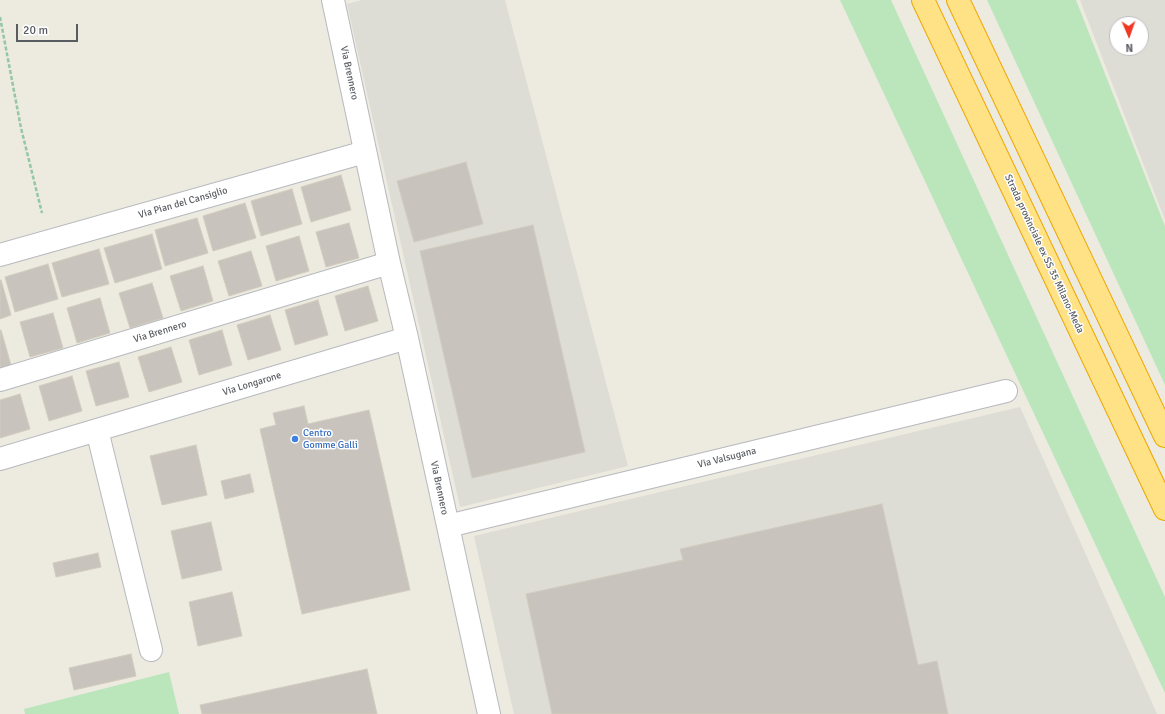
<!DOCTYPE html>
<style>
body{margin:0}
#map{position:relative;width:1165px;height:714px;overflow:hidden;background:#edeae0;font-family:Signika,sans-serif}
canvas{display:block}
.north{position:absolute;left:1109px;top:16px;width:40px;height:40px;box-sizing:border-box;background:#fff;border:1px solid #bdbec0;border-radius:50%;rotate:178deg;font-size:11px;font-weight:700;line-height:16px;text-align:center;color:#595d62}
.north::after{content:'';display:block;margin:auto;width:14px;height:18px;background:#f03723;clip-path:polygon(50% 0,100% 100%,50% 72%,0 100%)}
.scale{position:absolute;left:16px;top:24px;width:62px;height:18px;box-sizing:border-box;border:2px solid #595d62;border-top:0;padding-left:5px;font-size:12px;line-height:14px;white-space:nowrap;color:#595d62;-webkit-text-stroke:3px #fff;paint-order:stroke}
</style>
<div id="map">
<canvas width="1165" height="714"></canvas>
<div class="north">N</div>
<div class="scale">20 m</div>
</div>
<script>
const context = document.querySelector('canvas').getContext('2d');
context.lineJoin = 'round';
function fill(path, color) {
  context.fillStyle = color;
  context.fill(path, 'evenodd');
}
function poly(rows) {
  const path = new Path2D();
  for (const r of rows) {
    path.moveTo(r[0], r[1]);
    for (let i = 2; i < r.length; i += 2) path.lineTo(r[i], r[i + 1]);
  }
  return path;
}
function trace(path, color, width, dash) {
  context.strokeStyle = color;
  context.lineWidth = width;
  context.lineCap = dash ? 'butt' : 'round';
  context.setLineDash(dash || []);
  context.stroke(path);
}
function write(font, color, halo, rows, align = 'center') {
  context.font = font + ' Signika,sans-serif';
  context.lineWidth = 3;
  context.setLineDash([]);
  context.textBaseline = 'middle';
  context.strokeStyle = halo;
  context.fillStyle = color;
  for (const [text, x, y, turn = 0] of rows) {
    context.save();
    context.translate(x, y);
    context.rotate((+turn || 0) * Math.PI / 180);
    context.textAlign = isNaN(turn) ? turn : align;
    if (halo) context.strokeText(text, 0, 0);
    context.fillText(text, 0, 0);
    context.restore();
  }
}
fill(poly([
 [362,0,505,0,628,466,460,507,347,4],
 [1080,0,1165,0,1165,220],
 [1117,24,1141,24,1141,48,1117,48],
 [1020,407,1157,714,514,714,474,536]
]), '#dddcd5');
fill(poly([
 [840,0,891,0,1165,597,1165,693],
 [987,0,1076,0,1165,226,1165,385],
 [169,672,179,714,25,714,24,709]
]), '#bbe6bc');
const building = poly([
 [466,162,483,224,414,242,397,181,466,162],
 [341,175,351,210,311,222,301,187,341,175],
 [292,189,302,224,261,236,251,201,292,189],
 [245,203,256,238,213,251,203,216,245,203],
 [197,218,208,253,165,266,155,230,197,218],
 [349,223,359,258,326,267,316,232,349,223],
 [533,225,585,452,472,478,420,251,533,225],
 [152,234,162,269,115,283,104,248,152,234],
 [299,236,309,271,276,281,266,246,299,236],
 [99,249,109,284,62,297,52,263,99,249],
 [251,251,262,286,229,296,218,261,251,251],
 [48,264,58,299,15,312,5,277,48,264],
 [203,266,213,301,181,311,170,276,203,266],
 [1,280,11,315,0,319,0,281,1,280],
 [152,283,163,318,130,328,119,293,152,283],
 [368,286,378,321,345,331,335,296,368,286],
 [100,298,110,333,77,343,67,308,100,298],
 [318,300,328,335,295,345,285,310,318,300],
 [53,313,63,348,30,357,20,322,53,313],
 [270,315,281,350,248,360,237,325,270,315],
 [0,330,1,330,11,365,0,368,0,330],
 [222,330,232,365,199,375,189,340,222,330],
 [171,347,182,382,149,392,138,357,171,347],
 [119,362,129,397,96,406,86,371,119,362],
 [72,376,82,411,49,421,39,386,72,376],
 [20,394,30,429,0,438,0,400,20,394],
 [304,406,308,424,369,410,410,590,302,614,260,429,276,425,273,413,304,406],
 [196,445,207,495,162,505,150,456,196,445],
 [250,474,254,492,225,499,221,481,250,474],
 [882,504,918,665,937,661,948,714,552,714,526,594,683,560,680,549,882,504],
 [211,522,222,570,182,579,171,531,211,522],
 [98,553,101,567,56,577,53,563,98,553],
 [232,592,242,636,198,646,189,602,232,592],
 [131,654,136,676,74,690,69,668,131,654],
 [367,669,377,714,202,714,200,705,367,669]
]);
fill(building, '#c8c4bd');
trace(building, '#d2ccbe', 1);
const minor = poly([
 [333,0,389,263,407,338,489,714],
 [0,255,365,152],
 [0,380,389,263],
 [0,459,97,430],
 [448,526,1006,391],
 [151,650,97,430,407,338]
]);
const highway = poly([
 [923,0,1165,509],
 [958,0,1165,436]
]);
trace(minor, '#b6b9be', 24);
trace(highway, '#eda700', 24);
trace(poly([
 [0,17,21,128,42,213]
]), '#94c7a3', 2.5, [4, 2]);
trace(minor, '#fff', 22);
trace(highway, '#ffe285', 22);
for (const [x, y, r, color] of [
 [295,439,4,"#3f7fe0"]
]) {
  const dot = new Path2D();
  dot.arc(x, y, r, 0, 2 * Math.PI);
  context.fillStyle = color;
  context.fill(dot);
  trace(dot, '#fff', 1.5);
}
write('10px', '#595d62', '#fff', [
 ["Via Brennero",349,73,78],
 ["Via Pian del Cansiglio",183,203,-16],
 ["Strada provinciale ex SS 35 Milano-Meda",1044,254,65],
 ["Via Brennero",160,332,-17],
 ["Via Longarone",252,384,-17],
 ["Via Valsugana",727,458,-14],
 ["Via Brennero",439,488,78]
]);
write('10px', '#366cbe', '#fff', [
 ["Centro",303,433],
 ["Gomme Galli",303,445]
], 'left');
</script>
